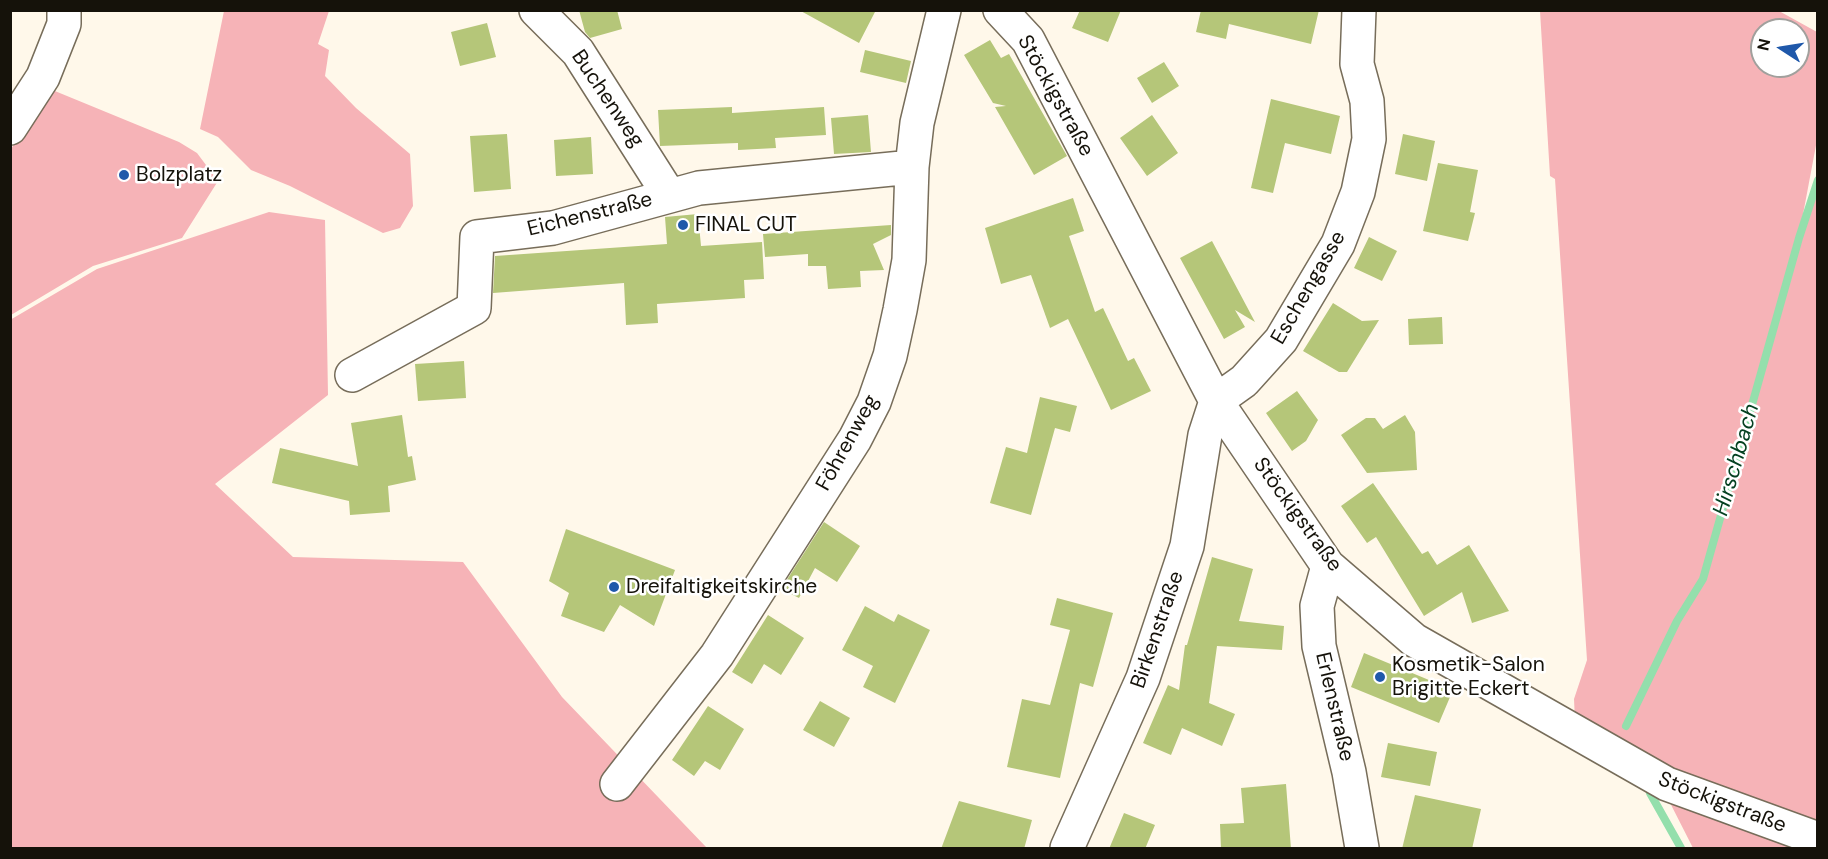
<!DOCTYPE html>
<meta charset="utf-8">
<style>
body{margin:0}
#map{position:relative;width:1828px;height:859px;overflow:hidden;background:#fff8ea;font-family:"DM Sans",sans-serif}
canvas{display:block}
.frame{position:absolute;inset:0;border:12px solid #15120a;pointer-events:none}
.north{position:absolute;left:1750px;top:18px;width:60px;height:60px;box-sizing:border-box;background:#fff;border:2px solid #a1a09d;border-radius:50%;rotate:282deg;font-size:16px;font-weight:700;line-height:24px;text-align:center;color:#15120a}
.north::after{content:'';display:block;margin:auto;width:21px;height:27px;background:#1f58aa;clip-path:polygon(50% 0,100% 100%,50% 72%,0 100%)}
</style>
<div id="map">
<canvas width="1828" height="859"></canvas>
<div class="frame"></div>
<div class="north">N</div>
</div>
<script>
const context = document.querySelector('canvas').getContext('2d');
context.lineJoin = 'round';
function fill(path, color) {
  context.fillStyle = color;
  context.fill(path, 'evenodd');
}
function poly(rows) {
  const path = new Path2D();
  for (const r of rows) {
    path.moveTo(r[0], r[1]);
    for (let i = 2; i < r.length; i += 2) path.lineTo(r[i], r[i + 1]);
  }
  return path;
}
function trace(path, color, width, dash) {
  context.strokeStyle = color;
  context.lineWidth = width;
  context.lineCap = dash ? 'butt' : 'round';
  context.setLineDash(dash || []);
  context.stroke(path);
}
function write(font, color, halo, rows, align = 'center') {
  context.font = font + ' "DM Sans",sans-serif';
  context.lineWidth = 5;
  context.setLineDash([]);
  context.textBaseline = 'middle';
  context.strokeStyle = halo;
  context.fillStyle = color;
  for (const [text, x, y, turn = 0] of rows) {
    context.save();
    context.translate(x, y);
    context.rotate((+turn || 0) * Math.PI / 180);
    context.textAlign = isNaN(turn) ? turn : align;
    if (halo) context.strokeText(text, 0, 0);
    context.fillText(text, 0, 0);
    context.restore();
  }
}
fill(poly([
 [224,11,329,11,318,44,329,50,325,76,356,108,410,154,413,206,400,228,383,233,290,186,251,170,218,137,200,129],
 [1540,11,1779,11,1817,32,1817,140,1791,278,1817,176,1817,830,1675,779,1575,721,1574,699,1587,660,1555,179,1550,176],
 [1762,30,1798,30,1798,66,1762,66],
 [50,89,179,142,197,153,218,181,182,238,93,266,11,315,11,149],
 [269,212,325,220,328,395,215,484,293,557,463,562,562,697,707,848,11,848,10,320,97,269],
 [1664,791,1817,848,1693,848]
]), '#f6b3b7');
trace(poly([
 [1626,726,1677,621,1703,579,1799,238,1818,180],
 [1650,793,1681,848]
]), '#94dfac', 8);
fill(poly([
 [579,10,617,10,622,29,590,38,585,32],
 [799,10,876,10,859,43],
 [1080,10,1121,10,1108,42,1072,28],
 [1201,10,1319,10,1311,44,1229,24,1226,39,1196,32],
 [487,23,496,57,460,66,451,32],
 [990,40,1001,58,1009,54,1067,156,1034,175,995,107,1006,106,993,103,964,55],
 [865,50,911,61,906,83,860,72],
 [1164,62,1179,86,1152,103,1137,78],
 [1271,99,1340,116,1331,154,1285,143,1273,193,1251,188],
 [732,107,732,113,824,107,826,135,775,138,776,148,738,150,738,143,660,146,658,110],
 [868,115,871,152,834,154,831,118],
 [1152,115,1178,153,1147,176,1120,138],
 [507,134,511,189,474,192,470,136],
 [1403,134,1435,141,1427,181,1395,174],
 [591,137,593,174,556,176,554,140],
 [1438,163,1478,170,1470,212,1475,213,1468,241,1423,231],
 [1073,198,1084,231,1069,236,1095,312,1103,308,1128,361,1134,358,1151,391,1111,410,1068,319,1050,328,1031,275,1001,284,985,228],
 [698,214,701,246,762,242,764,279,744,280,745,298,657,304,658,323,626,325,624,283,493,293,495,256,667,244,665,217],
 [891,225,891,235,873,244,884,270,860,271,861,287,828,289,826,266,808,266,808,254,765,257,763,234],
 [1369,237,1397,251,1382,281,1354,268],
 [1212,241,1255,322,1235,310,1245,327,1224,339,1180,258],
 [1333,303,1362,321,1379,320,1347,372,1339,372,1303,351],
 [1442,317,1443,344,1409,345,1408,319],
 [464,361,466,398,418,401,415,364],
 [1297,391,1318,420,1306,441,1292,451,1266,413],
 [1040,397,1077,406,1070,432,1055,428,1031,515,990,503,1006,447,1027,453],
 [402,415,408,457,412,456,416,480,388,486,390,512,350,515,349,501,272,483,280,448,358,466,351,423],
 [1405,415,1415,432,1417,470,1367,473,1341,435,1366,418,1375,418,1383,429],
 [1373,483,1422,554,1428,551,1437,565,1469,545,1509,611,1472,623,1462,592,1424,616,1376,537,1367,543,1341,506],
 [824,522,860,546,837,582,815,568,799,598,781,589],
 [566,529,675,570,654,626,620,605,604,632,561,616,569,593,549,581],
 [1212,557,1253,569,1239,621,1284,626,1282,650,1217,646,1209,703,1235,714,1222,746,1182,728,1171,755,1143,743,1168,685,1179,690,1185,645,1187,645],
 [1057,598,1113,613,1093,687,1080,683,1060,778,1007,767,1022,699,1050,705,1070,630,1050,625],
 [865,606,894,622,898,614,930,630,895,703,863,687,873,666,842,650],
 [768,615,804,638,781,675,764,664,752,684,732,672],
 [1364,653,1453,690,1439,723,1351,687],
 [820,701,850,718,834,747,803,730],
 [708,706,744,729,720,770,705,761,694,776,672,760],
 [1388,743,1437,752,1430,786,1381,777],
 [1286,784,1291,849,1221,849,1220,824,1244,823,1241,788],
 [1415,795,1481,809,1472,849,1402,849],
 [959,801,1032,820,1024,849,941,849],
 [1124,813,1155,825,1145,849,1109,849]
]), '#b5c679');
const minor = poly([
 [536,10,578,52,669,195],
 [1000,10,1028,40,1216,401,1328,566,1414,640,1667,784,1818,839],
 [10,128,43,77,64,24,64,10],
 [352,375,474,308,477,237,553,228,699,188,912,167],
 [1216,401,1244,381,1281,340,1338,244,1358,192,1369,139,1367,101,1357,64,1359,10],
 [1328,566,1317,606,1319,646,1349,772,1362,848],
 [617,784,717,655,855,439,874,402,890,356,900,310,909,260,912,167,917,123,944,10],
 [1067,848,1143,678,1187,546,1205,435,1216,401]
]);
trace(minor, '#776d5a', 36);
trace(minor, '#fff', 33);
for (const [x, y, r, color] of [
 [124,175,6,"#1f58aa"],
 [683,225,6,"#1f58aa"],
 [614,587,6,"#1f58aa"],
 [1380,677,6,"#1f58aa"]
]) {
  const dot = new Path2D();
  dot.arc(x, y, r, 0, 2 * Math.PI);
  context.fillStyle = color;
  context.fill(dot);
  trace(dot, '#fff', 2);
}
write('21px', '#15120a', '#fff', [
 ["Stöckigstraße",1055,96,61],
 ["Buchenweg",607,99,56],
 ["Eichenstraße",590,215,-14],
 ["Eschengasse",1309,288,-60],
 ["Föhrenweg",848,443,-61],
 ["Stöckigstraße",1297,515,54],
 ["Birkenstraße",1158,630,-71],
 ["Erlenstraße",1334,707,77],
 ["Stöckigstraße",1722,803,21]
]);
write('21px', '#15120a', '#fff', [
 ["Bolzplatz",136,175],
 ["FINAL CUT",695,225],
 ["Dreifaltigkeitskirche",626,587],
 ["Kosmetik-Salon",1392,665],
 ["Brigitte Eckert",1392,689]
], 'left');
write('italic 22px', '#054121', '#fff', [
 ["Hirschbach",1737,460,-74]
]);
</script>
